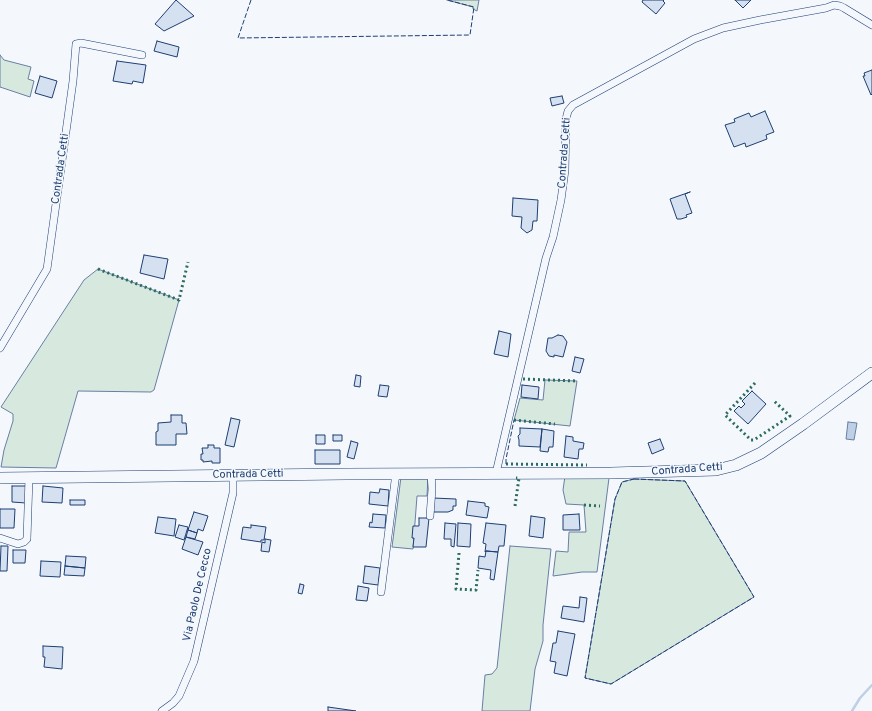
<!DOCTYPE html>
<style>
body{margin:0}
canvas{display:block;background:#f4f7fb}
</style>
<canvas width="872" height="711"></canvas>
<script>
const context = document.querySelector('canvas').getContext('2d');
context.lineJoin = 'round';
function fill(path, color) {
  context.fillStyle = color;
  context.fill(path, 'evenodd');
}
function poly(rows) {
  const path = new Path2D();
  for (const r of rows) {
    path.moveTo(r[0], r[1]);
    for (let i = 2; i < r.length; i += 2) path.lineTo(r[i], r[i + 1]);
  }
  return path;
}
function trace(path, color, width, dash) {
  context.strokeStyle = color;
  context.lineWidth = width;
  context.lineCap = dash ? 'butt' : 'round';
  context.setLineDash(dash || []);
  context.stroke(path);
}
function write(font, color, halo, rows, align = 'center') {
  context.font = font + ' Overpass,sans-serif';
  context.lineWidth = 3;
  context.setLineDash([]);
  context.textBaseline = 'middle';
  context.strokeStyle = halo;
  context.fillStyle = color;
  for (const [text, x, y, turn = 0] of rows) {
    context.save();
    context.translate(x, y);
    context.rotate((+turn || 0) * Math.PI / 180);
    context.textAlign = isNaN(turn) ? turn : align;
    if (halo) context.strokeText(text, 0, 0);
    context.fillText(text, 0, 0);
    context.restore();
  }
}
const green = poly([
 [447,0,479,0,477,11,473,9,473,7,447,0],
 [0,55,4,60,31,67,28,79,34,81,30,97,0,87,0,55],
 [98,269,179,300,154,390,151,392,78,391,56,468,1,467,4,450,13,421,13,414,1,407,84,280,98,269],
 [545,380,577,381,570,426,514,420,520,398,543,400,545,380],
 [565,476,609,478,597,572,582,572,553,576,556,551,568,552,569,532,586,532,584,505,566,504,563,490,565,476],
 [401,477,428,477,427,496,417,496,413,549,392,547,401,477],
 [634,479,685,481,754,597,611,684,585,678,615,499,622,482,634,479],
 [510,546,551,549,543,625,543,641,535,669,530,711,482,711,485,675,492,674,497,668,510,546]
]);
fill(green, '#d7e8df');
trace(green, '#687fa3', 1);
const water = poly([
 [848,422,857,423,854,440,846,439,848,422]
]);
fill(water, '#bed0e5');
trace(water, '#687fa3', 1);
trace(poly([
 [852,711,860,698,872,685]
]), '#bed0e5', 2.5);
const building = poly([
 [176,0,194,16,164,31,155,24,176,0],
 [643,0,664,0,663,1,665,3,656,14,642,2,643,0],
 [735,0,751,0,743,8,735,0],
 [157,41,179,47,177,57,154,51,157,41],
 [117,61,146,65,143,83,133,81,132,84,113,81,117,61],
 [872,70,872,94,871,95,863,76,865,76,864,73,872,70],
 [40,76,57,81,52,98,35,93,40,76],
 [562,96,564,103,552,106,550,98,562,96],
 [765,111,774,132,766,135,767,139,746,147,745,143,734,147,725,125,735,122,734,119,749,113,751,117,765,111],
 [690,192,685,194,692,213,686,215,687,217,681,219,677,219,670,199,690,192],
 [513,198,538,200,537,221,533,221,532,230,527,233,521,228,522,217,512,216,513,198],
 [144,255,168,259,164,279,140,273,144,255],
 [499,331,511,334,508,357,494,354,499,331],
 [558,335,563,336,567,342,563,357,554,355,554,357,549,356,546,351,548,338,552,338,558,335],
 [575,357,584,359,580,373,572,371,575,357],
 [356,375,361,376,360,387,354,386,356,375],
 [380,385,389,386,387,397,378,396,380,385],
 [522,385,539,387,538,399,521,397,522,385],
 [752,391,766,404,748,424,734,411,739,406,741,408,745,404,742,401,752,391],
 [171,415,182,415,182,423,186,423,187,434,176,434,176,445,156,445,156,432,158,431,158,423,171,422,171,415],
 [231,418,240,420,234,447,225,445,231,418],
 [520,428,542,429,540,447,519,446,519,440,518,436,520,434,520,428],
 [542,429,554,431,553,447,549,447,548,452,540,451,542,429],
 [316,435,325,435,325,444,316,444,316,435],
 [333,435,342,435,342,441,333,441,333,435],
 [566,436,573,437,573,441,584,443,583,449,579,449,578,459,564,457,566,436],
 [660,439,664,449,652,454,648,443,660,439],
 [351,441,358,443,354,459,347,457,351,441],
 [208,445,214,445,214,448,220,448,220,463,212,463,212,461,203,462,203,460,201,460,201,454,203,454,202,448,208,448,208,445],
 [315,450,340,450,340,464,315,464,315,450],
 [12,486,27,486,26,503,12,502,12,486],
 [43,486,63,488,62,503,42,502,43,486],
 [380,489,389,490,388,506,369,504,370,492,379,493,380,489],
 [433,498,456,499,456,506,453,506,453,510,448,512,433,512,433,498],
 [70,500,85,500,85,505,70,505,70,500],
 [468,501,485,503,485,506,489,507,487,518,466,515,468,501],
 [0,509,15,509,14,528,0,528,0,509],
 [194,512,208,516,203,531,198,529,197,533,188,530,194,512],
 [373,514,386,515,385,528,369,527,370,522,372,523,373,514],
 [579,514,580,530,563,530,563,515,579,514],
 [531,516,545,518,543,538,529,536,531,516],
 [158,517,176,519,174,536,155,533,158,517],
 [419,518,429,518,426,547,413,547,414,538,412,538,413,526,419,526,419,518],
 [445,523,456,524,454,547,451,546,451,539,444,539,445,523],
 [458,523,471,524,470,547,457,546,458,523],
 [486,523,506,525,504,546,499,546,498,552,486,551,485,552,486,544,483,543,486,523],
 [179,525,188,527,184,540,175,537,179,525],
 [251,525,266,527,264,540,261,540,261,542,241,539,243,527,251,528,251,525],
 [188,530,197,533,195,539,186,537,188,530],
 [186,537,203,542,198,555,182,549,186,537],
 [265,539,271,540,269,552,261,551,262,542,265,543,265,539],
 [1,546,8,546,7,571,0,571,1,546],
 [13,550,26,550,25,563,13,563,13,550],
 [486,551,498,552,494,580,490,579,491,570,478,568,479,556,485,557,486,551],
 [66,556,86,557,85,568,65,566,66,556],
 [41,561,61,562,60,577,40,576,41,561],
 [65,566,85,568,84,576,64,575,65,566],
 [365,566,380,568,378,585,363,583,365,566],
 [300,584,304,585,302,594,298,593,300,584],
 [358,586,369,588,367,601,356,600,358,586],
 [580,597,587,598,584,622,561,618,563,606,579,608,580,597],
 [558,631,575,634,567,676,554,673,556,662,550,661,553,643,556,643,558,631],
 [43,646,63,647,62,669,44,667,45,657,43,657,43,646],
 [328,707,356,711,328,711,328,707]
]);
fill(building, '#d5e0f0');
trace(building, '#1d3f73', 1);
const minor = poly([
 [0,348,47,269,73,81,76,44,81,43,142,55],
 [496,473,546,258,553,237,561,200,565,170,566,119,568,111,573,105,694,39,723,28,760,20,826,8,834,5,840,6,844,8,872,25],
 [430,516,432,489,431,473],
 [0,538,18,544,24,542,27,539,29,478],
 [381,592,396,473],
 [162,711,173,703,179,696,194,661,233,493,233,475]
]);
const secondary = poly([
 [0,478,346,474,611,473,716,470,736,465,761,453,803,424,872,373]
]);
trace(minor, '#1d3f73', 8);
trace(secondary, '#1d3f73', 12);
trace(minor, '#f4f7fb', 7);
trace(secondary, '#f4f7fb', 11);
trace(poly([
 [98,269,179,300,188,262],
 [523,379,577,381],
 [755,383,725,415,751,440,754,440,790,416,773,400],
 [514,420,555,424],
 [506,464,587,465],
 [584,505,600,506],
 [515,506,519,478,516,478],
 [459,553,456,589,476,590,478,570]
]), '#2c6c60', 3, [2, 3]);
trace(poly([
 [251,0,238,38,470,35,474,7,447,0],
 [506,464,506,459,514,420],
 [634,479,685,481,754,597,611,684,585,678,615,499,622,482,634,479]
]), '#1d3f73', 1, [5, 2]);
write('11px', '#1d3f73', '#f4f7fb', [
 ["Contrada Cetti",565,153,-86],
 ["Contrada Cetti",61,169,-82],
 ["Contrada Cetti",687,470,-4],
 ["Contrada Cetti",248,475,-1],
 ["Via Paolo De Cecco",198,595,-77]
]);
</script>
